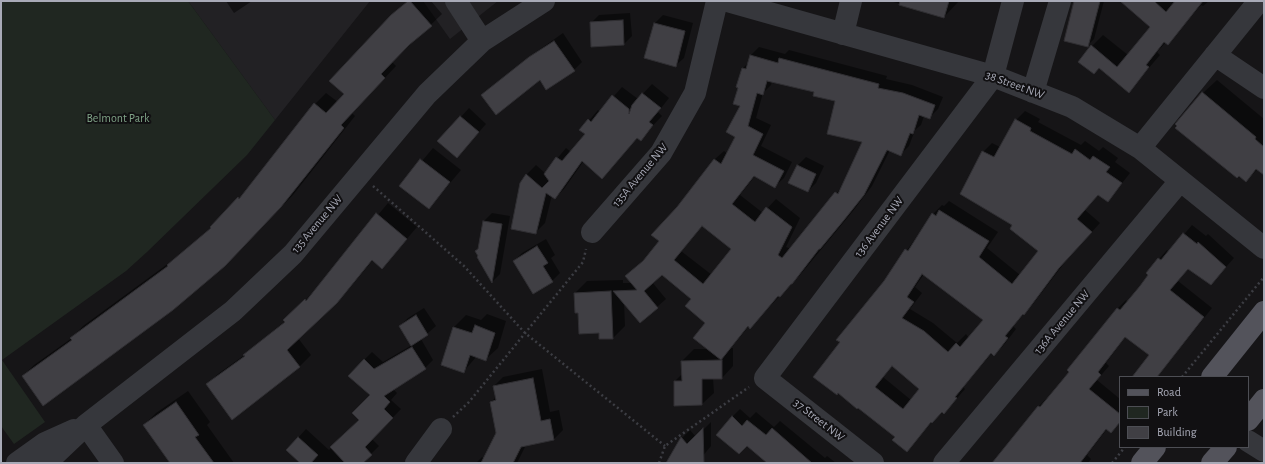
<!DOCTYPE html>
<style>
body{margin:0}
#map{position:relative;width:1265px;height:464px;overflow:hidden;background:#161517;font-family:"Alegreya Sans",sans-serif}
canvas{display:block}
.frame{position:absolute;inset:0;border:2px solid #a8aab7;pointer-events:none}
.legend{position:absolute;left:1119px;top:376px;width:130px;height:72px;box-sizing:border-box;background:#111012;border:1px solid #4d4e54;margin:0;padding:5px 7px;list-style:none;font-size:12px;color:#a8aab7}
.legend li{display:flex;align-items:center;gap:8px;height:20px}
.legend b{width:20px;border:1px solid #4d4e54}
</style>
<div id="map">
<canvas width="1265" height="464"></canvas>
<div class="frame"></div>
<ul class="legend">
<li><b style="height:5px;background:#53535b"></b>Road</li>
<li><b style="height:11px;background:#202721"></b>Park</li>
<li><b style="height:11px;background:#403f44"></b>Building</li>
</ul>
</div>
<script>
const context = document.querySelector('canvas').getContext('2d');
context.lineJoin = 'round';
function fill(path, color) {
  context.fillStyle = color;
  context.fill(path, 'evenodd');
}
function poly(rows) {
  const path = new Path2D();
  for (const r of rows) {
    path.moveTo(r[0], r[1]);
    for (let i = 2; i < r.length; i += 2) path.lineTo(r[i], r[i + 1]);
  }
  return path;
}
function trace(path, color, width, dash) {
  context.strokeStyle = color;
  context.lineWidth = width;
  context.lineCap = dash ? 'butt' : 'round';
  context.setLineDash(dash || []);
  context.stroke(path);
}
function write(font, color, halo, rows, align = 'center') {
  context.font = font + ' "Alegreya Sans",sans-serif';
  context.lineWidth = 4;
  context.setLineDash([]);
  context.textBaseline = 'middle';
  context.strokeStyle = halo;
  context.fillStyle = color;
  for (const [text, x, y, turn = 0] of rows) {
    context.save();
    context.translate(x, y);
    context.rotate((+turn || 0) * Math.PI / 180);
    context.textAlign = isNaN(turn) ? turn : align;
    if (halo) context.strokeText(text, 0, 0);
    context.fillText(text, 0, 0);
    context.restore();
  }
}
fill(poly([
 [188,1,370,1,275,120],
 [423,1,498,1,450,39]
]), '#222124');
fill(poly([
 [1,1,188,1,275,120,247,155,147,252,126,271,2,360,45,422,14,444,1,426]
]), '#202721');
fill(poly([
 [226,1,252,1,234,13],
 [407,1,431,1,442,14,392,62,396,66,352,113,355,116,293,195,236,253,23,376,34,365,72,338,83,326,173,260,212,227,250,187,315,104,326,93,338,102,345,94,392,16],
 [890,1,959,1,944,17],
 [1075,1,1104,1,1094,39,1087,46],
 [1126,1,1209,1,1203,6,1201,5,1168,43,1166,42,1157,52,1160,55,1129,91,1099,68,1094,73,1092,46,1103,35,1128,55,1151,26],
 [630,13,632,36,624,44,592,46,591,23,599,15],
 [663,15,693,23,684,58,675,66,655,23],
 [563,33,582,62,574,70,482,95,539,50],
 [759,47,785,54,789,50,887,76,886,79,912,85,943,97,938,109,929,118,924,116,921,125,915,130,909,146,901,154,890,150,872,186,853,211,800,275,750,327,749,326,731,348,733,348,733,366,722,378,713,378,714,393,702,404,675,381,682,374,682,361,694,349,709,349,706,323,693,299,662,274,652,282,666,299,640,322,624,302,625,326,613,338,600,332,579,312,575,293,587,281,623,280,623,283,632,283,626,276,648,257,660,241,677,208,715,159,724,151,728,154,737,137,741,105,743,68,749,62,751,55],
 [772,81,815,92,837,101,864,142,845,183,791,249,786,247,800,218,776,199,763,213,740,195,755,176,775,186,784,178,792,162,761,146,771,125,756,118,763,93,771,85],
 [703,225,733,249,712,275,681,251],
 [1217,80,1264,119,1264,167,1258,169,1246,180,1203,93],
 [652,84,669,98,658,112,662,116,640,139,638,137,602,177,583,162,564,189,555,198,552,195,545,223,535,233,521,183,527,174,536,165,545,173,566,148,571,152,586,134,581,130,598,110,600,112,622,87,638,99],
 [469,108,486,124,465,148,439,141],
 [1025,111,1040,119,1038,122,1081,145,1085,141,1099,151,1103,147,1118,158,1115,162,1130,173,1108,201,1099,194,1085,210,1100,223,1068,258,1033,304,1013,326,1016,329,1003,346,994,354,992,353,963,387,965,389,953,403,932,422,907,450,896,437,841,342,933,214,942,205,944,206,949,201,998,232,987,248,1020,275,1039,251,1014,225,983,152,992,143,1000,147,1016,120],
 [924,274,985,320,969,338,966,334,957,343,933,323,910,309,922,293,915,287],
 [893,365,920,389,911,400,883,377],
 [433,148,461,170,429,208,401,186],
 [806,157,824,166,816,183,808,191,798,165],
 [388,203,417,227,382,268,373,260,348,290,298,338,311,355,300,366,232,418,208,384,218,374,246,354,285,321,316,289],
 [492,213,510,216,500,274,492,282,479,256,484,221],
 [1192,225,1206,236,1208,234,1234,258,1211,284,1189,268,1178,281,1212,308,1157,377,1140,377,1150,355,1126,336,1106,363,1109,366,1097,380,1120,399,1120,423,1111,432,1107,429,1087,455,1091,459,1088,463,993,463,1039,406,1047,398,1049,399,1070,372,1068,370,1118,308,1126,300,1128,302,1140,287,1159,259,1167,250,1169,252],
 [546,239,555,255,551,258,560,273,552,281,514,261,522,253],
 [424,308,436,326,421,339,433,360,425,368,393,389,397,393,391,400,401,409,372,439,379,446,362,463,302,463,287,450,306,429,329,450,360,420,371,395,364,360,372,352,383,362,412,345,400,326,408,318],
 [487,314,506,321,498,348,486,359,477,356,464,371,442,364,454,327,466,315,481,320],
 [542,369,550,412,559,410,563,430,554,439,526,445,517,463,476,463,482,457,484,459,497,433,491,402,496,397,494,386,503,377],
 [188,391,210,422,207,425,234,463,171,463,144,425,156,413],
 [740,409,750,418,756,412,774,427,780,421,825,458,827,456,836,463,769,463,732,417],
 [711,422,711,446,697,463,668,463,682,438,690,430,696,437]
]), '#0007');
const building = poly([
 [408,1,410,1,432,26,409,45,381,74,385,78,341,125,344,128,281,207,225,266,173,310,43,406,22,376,72,340,70,338,168,266,167,265,211,228,210,227,238,197,239,199,314,103,326,113,344,94,329,81,391,15,408,1],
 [900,1,949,1,944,18,899,5,900,1],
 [1074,1,1100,1,1088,47,1064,41,1074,1],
 [1120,1,1154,1,1166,12,1175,1,1203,1,1168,45,1164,42,1146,65,1149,67,1129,93,1099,68,1094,74,1078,62,1091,45,1117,67,1150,27,1120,1],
 [623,20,624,45,591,47,590,22,623,20],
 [654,23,685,31,676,67,644,58,654,23],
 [554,41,575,71,546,90,540,80,496,115,481,95,529,57,554,41],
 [750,55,778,63,779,58,879,84,878,88,903,93,935,105,930,119,919,115,913,134,910,133,901,156,887,150,864,195,844,220,820,249,819,249,792,284,791,284,780,297,778,296,750,329,748,326,721,360,693,338,705,323,685,306,691,299,662,275,644,291,658,308,640,323,613,291,637,290,625,276,643,261,659,241,651,235,677,207,714,159,721,164,735,137,726,132,740,106,733,104,738,88,736,87,742,68,746,69,750,55],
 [767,81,814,92,813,96,835,101,827,134,862,142,838,194,835,192,782,258,778,255,792,227,766,207,755,222,732,204,754,176,775,188,784,171,753,155,763,134,748,126,757,93,763,95,767,81],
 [702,226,731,249,703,284,674,260,702,226],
 [1202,92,1256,137,1255,139,1264,147,1264,175,1256,169,1246,182,1239,176,1237,178,1175,128,1177,126,1175,124,1202,92],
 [642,93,661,108,649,122,653,125,641,141,637,138,602,179,582,161,555,199,546,193,536,234,511,229,520,183,526,174,542,188,549,181,544,174,556,157,562,161,585,134,579,130,588,119,591,122,612,95,629,109,629,114,632,105,642,93],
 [460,116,479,132,457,158,437,141,460,116],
 [1015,119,1031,128,1030,131,1072,154,1075,149,1090,160,1093,156,1110,167,1106,172,1122,183,1108,202,1098,195,1077,219,1092,232,1059,268,1024,315,1023,314,1005,336,1008,338,994,356,991,353,955,397,957,398,944,414,942,412,932,423,931,422,907,452,892,440,895,437,858,408,857,409,838,393,837,395,813,377,840,342,836,340,884,281,905,249,908,251,932,213,936,216,939,210,989,241,979,257,1012,284,1038,251,1010,229,1012,225,960,194,982,151,994,157,1015,119],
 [922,274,983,320,960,347,956,343,948,352,924,331,902,318,914,302,907,297,922,274],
 [892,366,919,389,903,409,875,387,892,366],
 [420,159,450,182,429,209,399,186,420,159],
 [797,165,816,174,808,192,788,183,797,165],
 [376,213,407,239,382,269,372,260,337,303,287,350,300,367,232,420,206,384,245,356,243,355,285,322,283,320,305,299,306,301,376,213],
 [483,221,502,224,492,283,477,257,478,256,475,251,478,249,483,221],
 [1183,233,1197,244,1198,242,1226,267,1211,285,1188,269,1170,290,1204,317,1157,377,1132,377,1149,355,1125,337,1098,372,1101,375,1089,389,1120,414,1120,422,1111,433,1106,429,1080,463,992,463,1038,406,1040,407,1060,383,1069,372,1067,370,1117,308,1120,310,1140,286,1148,275,1146,273,1158,258,1161,260,1183,233],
 [537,246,548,263,543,266,553,282,533,294,513,261,537,246],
 [611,291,613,339,599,339,599,333,579,334,578,313,575,313,574,293,611,291],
 [416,315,428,335,411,346,399,326,416,315],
 [475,325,495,333,486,361,470,355,464,373,441,365,453,327,472,333,475,325],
 [412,347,426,369,384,396,390,402,384,409,393,418,365,447,372,455,363,463,345,463,330,447,359,420,352,413,370,395,348,376,364,359,374,369,412,347],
 [722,360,722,379,702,379,702,405,674,406,674,381,682,381,681,361,722,360],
 [533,378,541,421,550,419,554,440,521,447,513,463,481,463,496,433,490,402,496,400,493,386,533,378],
 [176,402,199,435,195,437,214,463,170,463,143,425,176,402],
 [732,416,742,426,747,420,766,435,772,428,812,463,767,463,747,446,739,454,716,435,732,416],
 [703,428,704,463,666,463,681,437,687,444,703,428],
 [298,437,318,455,311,463,300,463,286,450,298,437]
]);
fill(building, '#403f44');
trace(building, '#302f33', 1);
trace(poly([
 [373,186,464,266,525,333,665,446],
 [1182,377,1264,277],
 [453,417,469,402,583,262,586,249],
 [659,463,665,446,749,387],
 [1112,463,1125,447]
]), '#3c3d43', 2.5, [2, 3]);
trace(poly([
 [456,1,482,41],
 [727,1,993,76,1072,107,1140,148,1264,248],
 [843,34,851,1],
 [1215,55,1264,88],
 [1033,92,1060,1],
 [1140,148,1259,1],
 [592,232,661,153,695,93,717,1],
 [86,425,113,463],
 [1248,441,1264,451],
 [17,463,45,443,74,430],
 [46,463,86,425,233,311,293,254,427,94,482,41,544,1],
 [416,463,441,429],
 [873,463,765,378,993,76,1013,1],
 [944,463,1180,181]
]), '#36373c', 22);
trace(poly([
 [1212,377,1264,312],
 [1248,420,1264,400],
 [1142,463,1155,447],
 [1212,463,1226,447]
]), '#53535b', 22);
write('12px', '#a8aab7', '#111012', [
 ["38 Street NW",1015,85,20],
 ["135A Avenue NW",640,175,-50],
 ["135 Avenue NW",317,224,-50],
 ["136 Avenue NW",879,227,-53],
 ["136A Avenue NW",1062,322,-50],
 ["37 Street NW",819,420,38]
]);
write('12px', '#7fa286', '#111012', [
 ["Belmont Park",118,118]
]);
</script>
